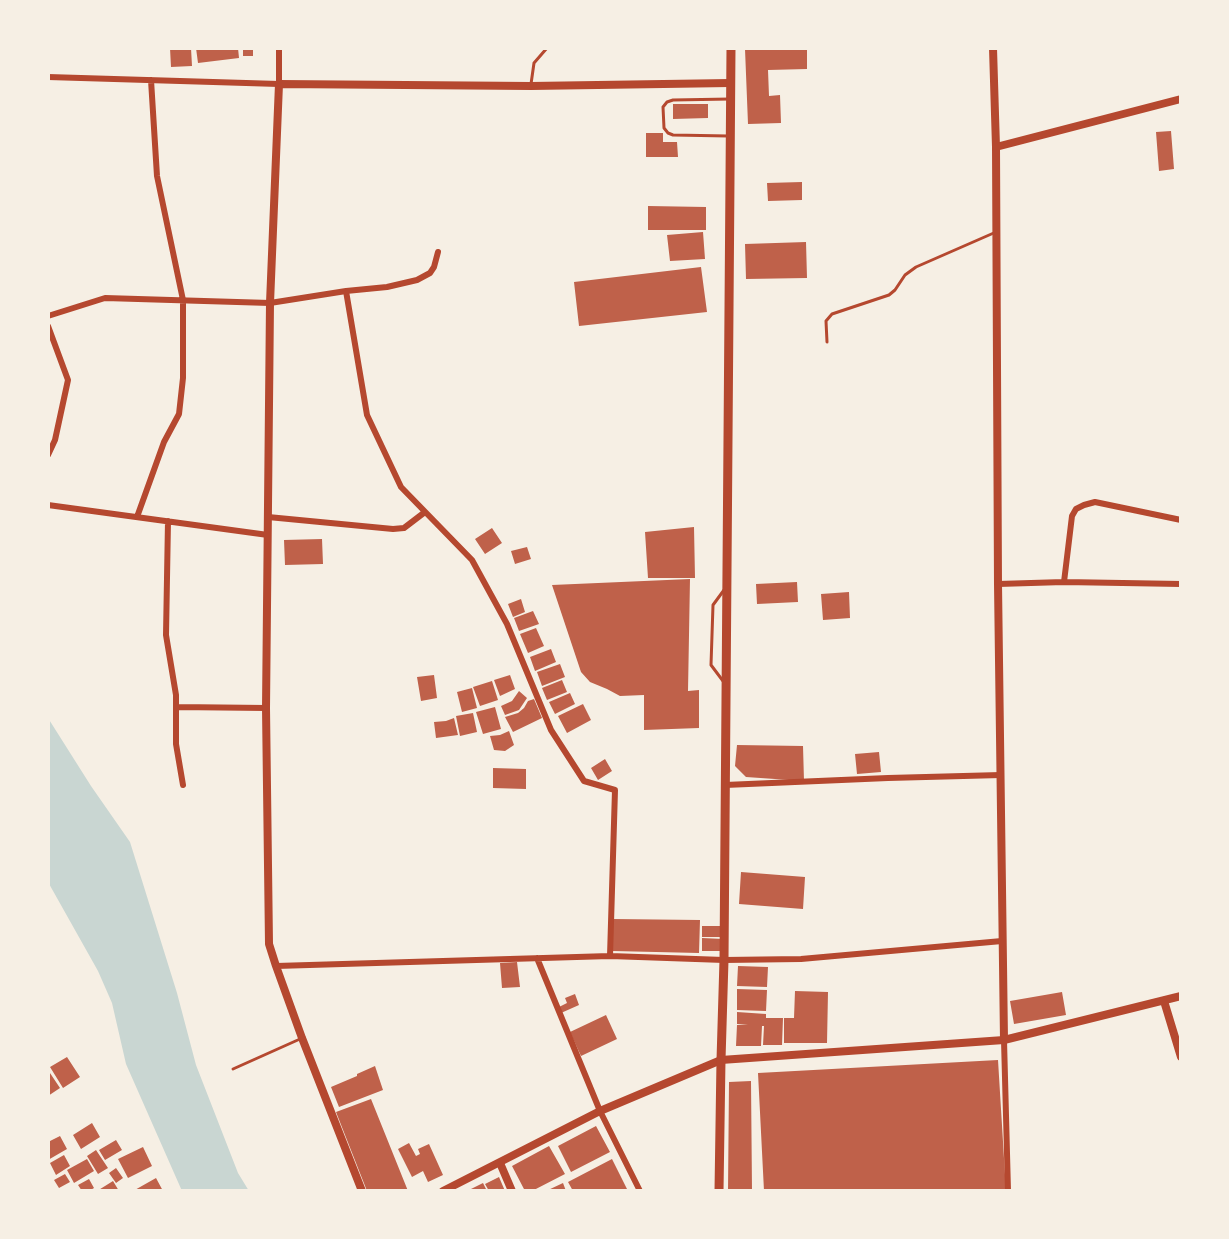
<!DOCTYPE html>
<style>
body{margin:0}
#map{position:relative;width:1229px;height:1239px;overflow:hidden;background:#f6efe4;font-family:"Roboto Serif",serif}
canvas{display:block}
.frame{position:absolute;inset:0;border:50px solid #f6efe4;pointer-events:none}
</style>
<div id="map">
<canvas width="1229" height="1239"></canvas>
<div class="frame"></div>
</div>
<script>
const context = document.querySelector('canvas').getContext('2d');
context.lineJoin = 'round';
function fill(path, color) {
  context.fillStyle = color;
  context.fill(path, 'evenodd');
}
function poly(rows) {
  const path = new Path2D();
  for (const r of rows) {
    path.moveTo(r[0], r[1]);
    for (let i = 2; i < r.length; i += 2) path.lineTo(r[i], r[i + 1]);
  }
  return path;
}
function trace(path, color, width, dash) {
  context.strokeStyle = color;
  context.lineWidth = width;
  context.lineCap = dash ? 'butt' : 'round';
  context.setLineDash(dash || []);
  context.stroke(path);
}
fill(poly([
 [48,718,91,786,130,842,177,993,196,1065,238,1173,249,1191,182,1191,126,1064,112,1003,98,971,48,882]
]), '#c9d6d2');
fill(poly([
 [170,48,191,48,192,66,171,67],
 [196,48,238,48,239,58,198,63],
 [243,48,253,48,253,56,243,56],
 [807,48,807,69,768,70,769,96,780,95,781,123,748,124,745,49],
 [673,104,708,104,708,118,673,119],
 [1171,131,1174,169,1159,171,1156,132],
 [646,133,663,133,663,142,677,142,678,157,646,157],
 [802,182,802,200,768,201,767,183],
 [648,206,706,207,706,230,648,230],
 [703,232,705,259,670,261,667,235],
 [806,242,807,278,746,279,745,244],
 [701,267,707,312,579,326,574,282],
 [694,527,695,578,648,578,645,532],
 [492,528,502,543,485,554,475,539],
 [322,539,323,564,285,565,284,540],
 [527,547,531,559,515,564,511,551],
 [690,579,688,691,699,690,699,728,644,730,644,695,620,696,607,689,590,682,581,672,552,585],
 [797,582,798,602,757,604,756,584],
 [849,592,850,618,823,620,821,594],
 [521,599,525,612,513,617,508,604],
 [533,611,539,624,519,631,514,618],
 [536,628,544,646,528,653,520,634],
 [551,649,556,662,535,671,530,657],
 [560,664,565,677,542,686,537,672],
 [434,675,437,698,421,701,417,677],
 [510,675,515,689,500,696,494,680],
 [562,680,567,692,547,700,542,688],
 [492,681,498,700,480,706,473,687],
 [472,688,477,708,462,712,457,692],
 [519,691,527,698,519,710,505,715,501,706,512,701],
 [570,693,575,704,555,714,549,702],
 [534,699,542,718,513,732,505,717,518,713,524,708,528,701],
 [583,704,591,720,567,733,558,716],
 [495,707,501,729,483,734,476,712],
 [473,713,477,732,460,736,456,716],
 [454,718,458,735,436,738,434,722,446,721],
 [509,731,514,745,505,751,494,750,490,736,500,735],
 [737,745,803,746,804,781,746,777,735,766],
 [879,752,881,772,857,774,855,754],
 [605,759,612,771,598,780,591,768],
 [493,768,526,769,526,789,493,788],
 [741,872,805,877,803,909,739,904],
 [613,919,700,920,699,953,613,951],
 [702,926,723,926,723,937,702,937],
 [702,938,723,939,723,951,702,951],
 [517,962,520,987,502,988,500,963],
 [738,966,768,967,767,987,737,986],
 [737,989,767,990,766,1011,737,1010],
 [795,991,828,992,827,1043,784,1043,784,1018,794,1018],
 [1062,992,1066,1015,1014,1024,1010,1001],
 [575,994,579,1005,561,1013,559,1007,567,1003,565,998],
 [737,1012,766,1014,766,1018,783,1018,782,1045,763,1045,764,1026,762,1026,761,1046,736,1046,737,1025,748,1025,737,1024],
 [606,1015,617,1039,581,1056,570,1032],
 [67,1057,80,1077,63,1088,50,1067],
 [998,1060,1006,1191,764,1191,758,1073],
 [375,1066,383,1090,339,1107,331,1087,357,1076,357,1074],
 [48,1070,60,1088,48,1096],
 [751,1081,752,1191,728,1191,729,1082],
 [371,1099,408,1191,367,1191,336,1112],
 [92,1123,100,1137,81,1149,73,1135],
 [596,1126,610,1152,571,1172,558,1146],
 [60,1136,67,1149,48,1160,48,1142],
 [116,1140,122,1150,105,1160,99,1150],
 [409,1143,416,1156,420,1154,418,1149,429,1144,443,1175,428,1182,423,1171,412,1177,398,1149],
 [549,1146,565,1174,532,1191,525,1191,512,1166],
 [143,1147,152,1166,128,1178,118,1159],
 [96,1150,108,1168,98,1174,87,1156],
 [64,1155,70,1166,56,1175,50,1163],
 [87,1159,94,1171,74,1183,67,1170],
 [612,1159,627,1189,623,1191,573,1191,568,1182],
 [116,1168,123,1178,116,1183,109,1173],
 [65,1174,70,1182,59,1188,54,1180],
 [499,1177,505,1191,489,1191,485,1184],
 [156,1178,163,1191,133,1191],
 [89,1179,94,1188,89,1191,82,1191,78,1185],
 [113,1181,119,1191,97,1191],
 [483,1183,487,1191,467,1191],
 [563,1183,566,1191,546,1191]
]), '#bf614a');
trace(poly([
 [531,84,534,63,547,48],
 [728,136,673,135,668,133,664,128,663,107,667,102,673,100,730,99],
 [827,342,826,321,832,314,889,295,895,290,905,275,916,267,996,232],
 [723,681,711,665,713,605,724,590],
 [233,1069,300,1039]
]), '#b5482f', 3);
trace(poly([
 [48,77,279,84,279,48],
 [346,291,387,287,417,280,430,273,434,267,438,252],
 [48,316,105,298,270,303,346,291,367,415,401,487,472,560,507,624,551,730,584,781,615,790,610,956],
 [48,326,68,380,55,440,48,455],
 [48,505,268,535],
 [137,517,164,442,179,414,183,378,183,300,157,176,151,80],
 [268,517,393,529,404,528,425,512],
 [168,521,166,635,176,695,176,744,183,785],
 [1064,582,1181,584],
 [998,584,1064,582,1072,516,1076,509,1084,505,1095,502,1181,520],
 [176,707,266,708],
 [725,785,888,778,1001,775],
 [537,958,600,1111,640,1191],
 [276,966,610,956,724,960,801,959,1002,941],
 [1004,1040,1008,1191]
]), '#b5482f', 6);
trace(poly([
 [993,48,996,147,998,584,1004,1040],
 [996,147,1181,99],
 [1164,1001,1181,1057],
 [500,1163,512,1191],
 [362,1191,302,1038,276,966,269,944,266,708,270,303,279,84,531,86,730,83]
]), '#b5482f', 8);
trace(poly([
 [443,1191,600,1111,721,1060,1004,1040,1181,996]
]), '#b5482f', 8);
trace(poly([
 [719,1191,721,1060,724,960,731,48]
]), '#b5482f', 9);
</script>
